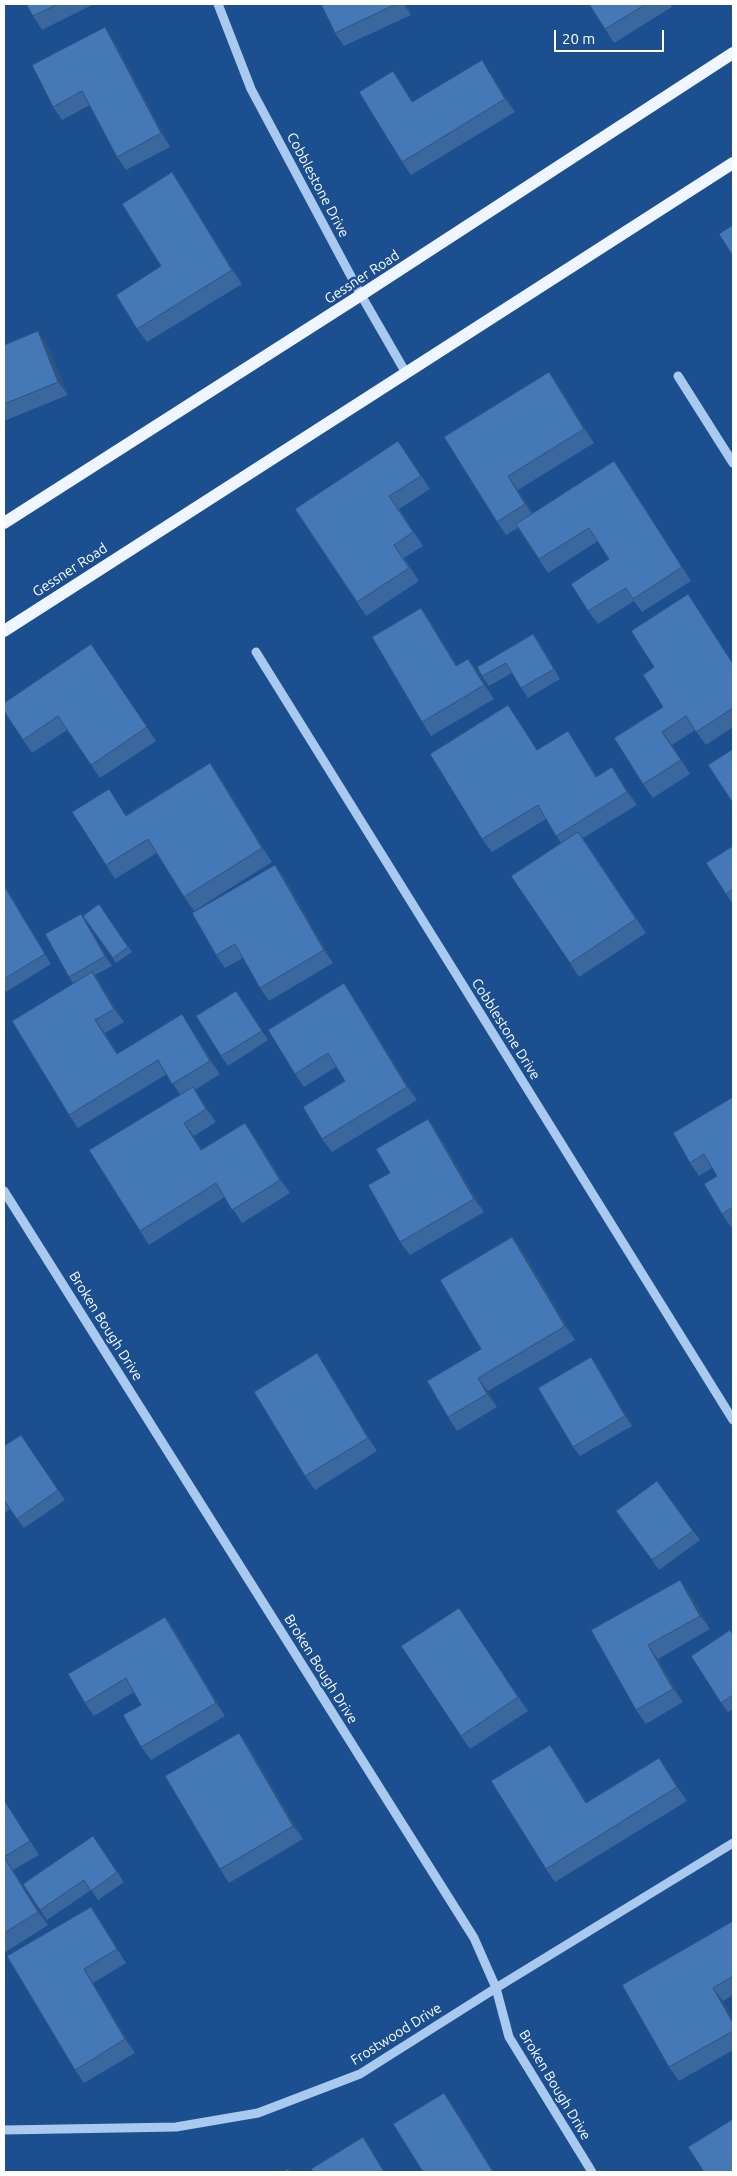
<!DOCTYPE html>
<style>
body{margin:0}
#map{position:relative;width:737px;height:2176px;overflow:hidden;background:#1b4f8f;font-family:Ubuntu,sans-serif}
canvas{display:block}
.frame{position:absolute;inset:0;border:5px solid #fff;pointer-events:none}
.scale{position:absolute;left:554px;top:30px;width:110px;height:22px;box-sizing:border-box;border:2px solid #fff;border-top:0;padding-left:6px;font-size:15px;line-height:18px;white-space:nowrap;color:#fff;-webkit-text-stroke:4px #1b4f8f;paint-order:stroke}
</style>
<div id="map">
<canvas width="737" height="2176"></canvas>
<div class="frame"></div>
<div class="scale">20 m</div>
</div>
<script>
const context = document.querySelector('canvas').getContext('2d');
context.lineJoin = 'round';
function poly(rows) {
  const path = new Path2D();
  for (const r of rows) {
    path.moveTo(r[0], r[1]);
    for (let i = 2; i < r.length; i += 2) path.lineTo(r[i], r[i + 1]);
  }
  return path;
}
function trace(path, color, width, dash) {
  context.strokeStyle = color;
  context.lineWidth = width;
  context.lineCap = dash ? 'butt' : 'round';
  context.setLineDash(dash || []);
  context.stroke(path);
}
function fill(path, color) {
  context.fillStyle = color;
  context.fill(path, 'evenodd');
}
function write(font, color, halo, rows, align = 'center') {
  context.font = font + ' Ubuntu,sans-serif';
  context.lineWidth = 5;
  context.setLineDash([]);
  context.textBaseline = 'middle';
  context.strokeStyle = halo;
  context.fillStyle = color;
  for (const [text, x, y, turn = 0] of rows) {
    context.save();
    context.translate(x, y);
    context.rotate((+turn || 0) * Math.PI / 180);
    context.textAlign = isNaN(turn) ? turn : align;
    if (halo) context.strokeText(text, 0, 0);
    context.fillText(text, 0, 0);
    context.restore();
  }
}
trace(poly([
 [218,4,251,89,361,295,406,373],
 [678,376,733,463],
 [256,652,733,1420],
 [4,1191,474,1938,496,1988,509,2037,592,2172],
 [4,2130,176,2127,258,2113,360,2074,496,1988,733,1843]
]), '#a9c9ee', 9);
trace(poly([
 [4,523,361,295,733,53],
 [4,631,733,163]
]), '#f0f6ff', 12);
fill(poly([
 [26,4,94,4,42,30,33,16],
 [321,4,406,4,411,15,344,46,335,33],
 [589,4,670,4,672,7,614,43],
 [105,27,114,41,170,147,126,170,117,157,90,105,62,120,53,107],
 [393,71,413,102,491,74,515,112,411,175,402,162],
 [181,186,242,284,147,342,137,329,161,266],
 [4,345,47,345,68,395,4,421],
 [549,372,559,386,594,443,518,490,532,513,623,474,691,581,642,612,634,601,598,624,588,611,609,559,598,541,548,573,518,528,506,535,497,522,444,437],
 [407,454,430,489,399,509,423,546,404,558,419,581,366,616,295,509],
 [688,594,733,663,733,727,706,745,695,730,672,745,690,774,653,798,643,784,663,707,654,667],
 [430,621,457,666,468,659,478,672,494,699,431,736,422,722],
 [533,634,540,643,560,679,528,698,512,673,489,686,482,676],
 [91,644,156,741,100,778,67,730,32,753,23,740],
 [518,719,537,750,568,731,597,777,612,767,637,805,583,838,646,933,579,977,570,963,561,843,546,819,492,852,482,839],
 [210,763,219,776,272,862,194,911,184,897,157,853,115,879,106,865,109,789,126,815],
 [733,846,733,904,726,894],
 [275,865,285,879,333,963,269,1001,260,988,243,958,225,968,216,955],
 [4,884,51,964,6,992,4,989],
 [99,904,132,952,116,963,83,916],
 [81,914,87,924,112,966,95,975,124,1022,105,1033,118,1054,191,1028,220,1074,195,1090,216,1122,194,1136,202,1149,245,1123,254,1136,290,1193,242,1223,225,1197,149,1245,140,1231,180,1095,167,1074,78,1128,69,1115,73,983,69,977],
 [353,997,417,1100,332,1152,322,1139,345,1081,336,1067,304,1087,295,1074],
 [243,1001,268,1040,228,1066,221,1056],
 [733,1097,733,1226,731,1227,722,1214,717,1176,712,1168,699,1176,690,1163],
 [428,1119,437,1132,484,1212,410,1255,400,1242,390,1173],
 [512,1237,522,1250,575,1340,488,1391,497,1407,457,1431,448,1417,481,1349],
 [591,1357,597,1366,632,1426,580,1456,573,1447],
 [326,1367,377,1451,315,1490,305,1476],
 [21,1435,65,1500,24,1528,10,1509,4,1514,4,1446],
 [657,1481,700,1540,659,1570,616,1511],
 [690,1594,710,1629,658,1659,683,1702,646,1724,636,1710,591,1630],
 [459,1608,528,1711,470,1749,461,1736],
 [165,1617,175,1631,225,1716,151,1760,141,1747,141,1705,134,1692,94,1716,85,1703],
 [733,1634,733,1709,728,1712,721,1703],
 [239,1733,248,1746,303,1839,229,1883,220,1869],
 [550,1745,559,1758,587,1802,659,1758,687,1801,555,1882,546,1869],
 [4,1800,13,1814,39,1855,13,1870,48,1925,4,1953],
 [93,1836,124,1882,98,1900,91,1890,47,1920,23,1884],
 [100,1920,126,1963,93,1983,135,2053,84,2083,75,2070,7,1956],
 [733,1921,733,1995,723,2001,733,2020,733,2050,679,2081,669,2067]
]), '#3a679d');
fill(poly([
 [403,4,406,4,411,15],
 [105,27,114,41,170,147,161,133],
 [482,60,491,74,515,112,505,99],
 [393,71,402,85,421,115,412,102],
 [172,172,181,186,242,284,232,270],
 [38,331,47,345,68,395,58,382],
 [549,372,559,386,594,443,584,429],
 [614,461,623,474,691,581,682,567],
 [508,476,518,490,534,517,525,504],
 [688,594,733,663,733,664],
 [421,608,430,621,465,680,456,666],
 [533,634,540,643,560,679],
 [468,659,478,672,494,699,484,685],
 [508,705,518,719,546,764,537,750],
 [568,731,577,745,606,790,596,777],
 [662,732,672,745,690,774,681,760],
 [210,763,219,776,272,862,262,848],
 [612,767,621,781,637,805,627,792],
 [275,865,285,879,333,963,324,950],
 [4,884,51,964,45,954,4,886],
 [81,914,87,924,112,966,105,956],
 [92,972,101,985,124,1022,114,1009],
 [344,983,353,997,417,1100,407,1087],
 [182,1014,191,1028,220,1074,210,1061],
 [95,1020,105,1033,126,1068,117,1054],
 [193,1087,202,1100,216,1122,206,1109],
 [428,1119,437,1132,484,1212,474,1199],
 [184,1123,194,1136,210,1163,201,1150],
 [245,1123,254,1136,290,1193,280,1180],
 [512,1237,522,1250,575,1340,565,1326],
 [317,1353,326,1367,377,1451,368,1438],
 [591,1357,597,1366,632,1426,625,1416],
 [478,1378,488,1391,497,1407,487,1394],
 [680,1580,690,1594,710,1629,700,1616],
 [165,1617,175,1631,225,1716,216,1703],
 [648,1645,658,1659,683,1702,673,1689],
 [239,1733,248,1746,303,1839,293,1826],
 [550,1745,559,1758,596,1816,586,1803],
 [659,1758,668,1771,687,1801,677,1787],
 [4,1857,13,1870,48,1925,38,1912],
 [91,1907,100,1920,126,1963,117,1949],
 [84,1969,93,1983,135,2053,125,2039],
 [713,1988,723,2001,733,2020,733,2023],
 [444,2093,454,2106,494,2172,493,2172],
 [363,2137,370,2147,385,2172,384,2172]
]), '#305480');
const building = poly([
 [26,4,58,4,33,16,26,4],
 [321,4,396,4,335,33,321,4],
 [589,4,646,4,605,29,589,4],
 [105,27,161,133,117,157,82,91,53,107,32,65,105,27],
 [482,60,505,99,402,162,359,92,393,71,412,102,482,60],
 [172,172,232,270,137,329,116,295,161,266,122,204,172,172],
 [733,225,733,256,719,234,733,225],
 [38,331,58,382,4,404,4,345,38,331],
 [549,372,584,429,508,476,525,504,497,522,444,437,549,372],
 [398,441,421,476,389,496,413,532,394,545,409,568,357,602,295,509,398,441],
 [614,461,682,567,633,599,626,588,588,611,571,584,609,559,589,528,539,559,516,524,614,461],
 [688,594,733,664,733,708,696,732,686,716,662,732,681,760,643,784,614,738,663,707,643,675,654,667,631,631,688,594],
 [421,608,456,666,468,659,484,685,422,722,372,637,421,608],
 [533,634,554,669,521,688,506,663,482,676,477,667,533,634],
 [91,644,147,727,91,765,58,716,23,740,4,711,4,703,91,644],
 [508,705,537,750,568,731,596,777,612,767,627,792,556,836,538,805,482,839,430,754,508,705],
 [733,749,733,803,708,765,733,749],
 [210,763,262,848,184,897,148,839,106,865,72,812,109,789,126,816,210,763],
 [578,832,636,919,570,963,511,876,578,832],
 [733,846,733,889,726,894,706,863,733,846],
 [275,865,324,950,260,988,235,944,216,955,192,913,275,865],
 [4,886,45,954,4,979,4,886],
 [99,904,128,947,113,958,83,916,99,904],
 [81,914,105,956,69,977,45,934,81,914],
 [92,972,114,1009,95,1020,117,1054,182,1014,210,1061,172,1084,158,1060,69,1115,12,1021,92,972],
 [344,983,407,1087,322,1139,303,1107,345,1081,328,1053,295,1074,268,1030,344,983],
 [236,991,262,1031,221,1056,196,1016,236,991],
 [193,1087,206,1109,184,1123,201,1150,245,1123,280,1180,232,1210,216,1183,140,1231,89,1150,193,1087],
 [733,1097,733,1207,722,1214,704,1184,717,1176,704,1154,690,1163,673,1133,733,1097],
 [428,1119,474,1199,400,1242,368,1185,390,1173,376,1149,428,1119],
 [512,1237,565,1326,478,1378,487,1394,448,1417,427,1381,481,1349,440,1280,512,1237],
 [317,1353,368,1438,305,1476,254,1392,317,1353],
 [591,1357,625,1416,573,1447,538,1388,591,1357],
 [21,1435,58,1490,17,1519,4,1500,4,1446,21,1435],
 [657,1481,693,1531,652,1560,616,1511,657,1481],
 [680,1580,700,1616,648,1645,673,1689,636,1710,591,1630,680,1580],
 [459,1608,518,1697,461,1736,401,1646,459,1608],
 [165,1617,216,1703,141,1747,123,1715,141,1705,126,1678,85,1703,68,1674,165,1617],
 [730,1630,733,1635,733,1695,721,1703,691,1656,730,1630],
 [239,1733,293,1826,220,1869,165,1776,239,1733],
 [550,1745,586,1803,659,1758,677,1787,546,1869,491,1781,550,1745],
 [4,1800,30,1841,4,1857,38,1912,4,1933,4,1800],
 [93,1836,117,1872,91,1891,84,1880,40,1910,23,1884,93,1836],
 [91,1907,117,1949,84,1969,125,2039,75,2070,7,1956,91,1907],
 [733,1921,733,1976,713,1988,733,2023,733,2031,669,2067,622,1985,733,1921],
 [444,2093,493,2172,423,2172,393,2124,444,2093],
 [733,2119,733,2172,704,2172,688,2147,733,2119],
 [363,2137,384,2172,313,2172,311,2169,363,2137],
 [288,2169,290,2172,283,2172,288,2169]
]);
fill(building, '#4478b7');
trace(building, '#305480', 1);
write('14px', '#fff', '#1b4f8f', [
 ["Cobblestone Drive",318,185,62],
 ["Gessner Road",362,277,-33],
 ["Gessner Road",70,570,-33],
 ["Cobblestone Drive",506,1029,58],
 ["Broken Bough Drive",106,1326,58],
 ["Broken Bough Drive",321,1669,58],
 ["Frostwood Drive",396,2034,-32],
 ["Broken Bough Drive",555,2085,59]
]);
</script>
